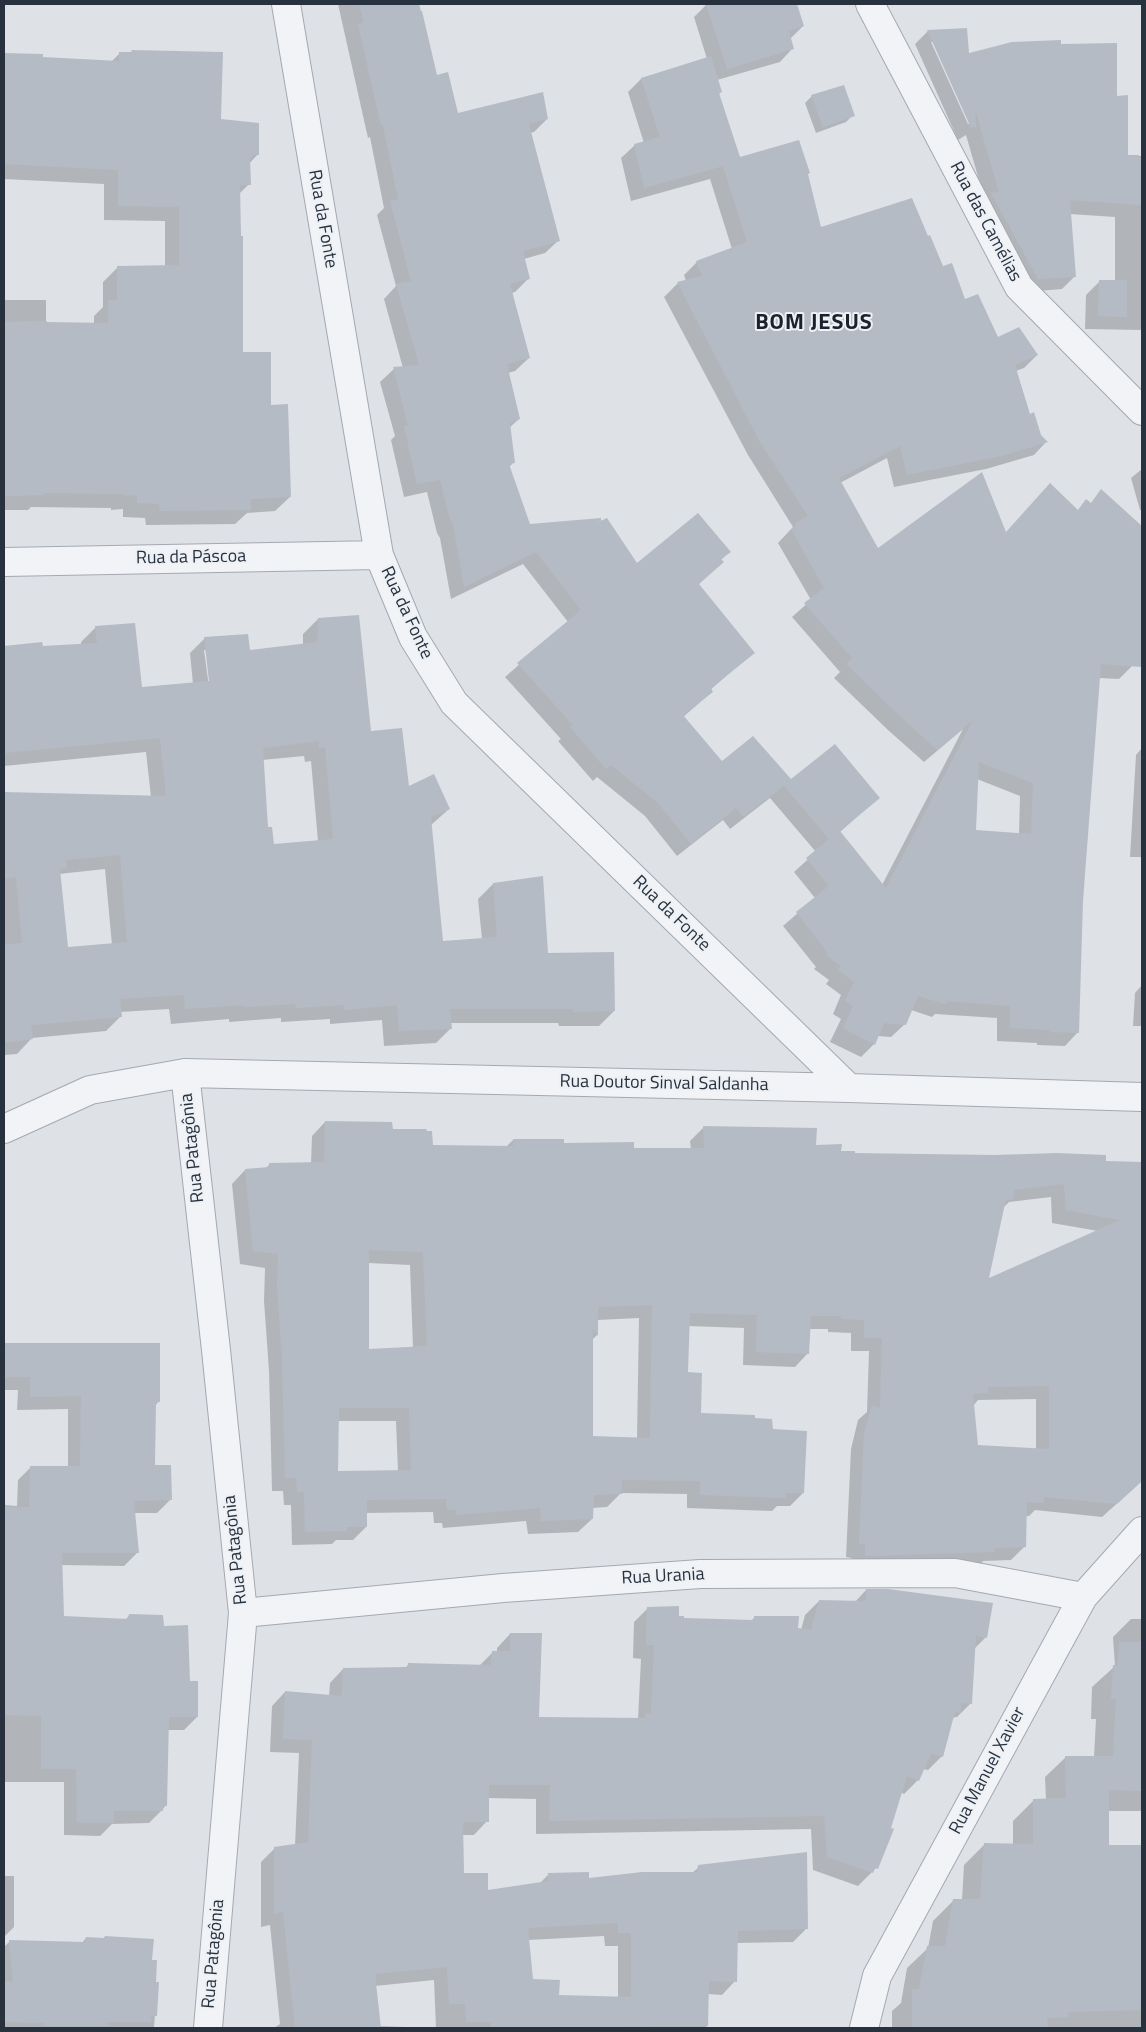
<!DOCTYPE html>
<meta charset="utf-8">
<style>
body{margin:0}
#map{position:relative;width:1146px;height:2032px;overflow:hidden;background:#dee2e7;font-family:"Titillium Web",sans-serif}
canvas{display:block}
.frame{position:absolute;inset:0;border:5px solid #28313e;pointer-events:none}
</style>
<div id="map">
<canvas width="1146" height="2032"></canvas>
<div class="frame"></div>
</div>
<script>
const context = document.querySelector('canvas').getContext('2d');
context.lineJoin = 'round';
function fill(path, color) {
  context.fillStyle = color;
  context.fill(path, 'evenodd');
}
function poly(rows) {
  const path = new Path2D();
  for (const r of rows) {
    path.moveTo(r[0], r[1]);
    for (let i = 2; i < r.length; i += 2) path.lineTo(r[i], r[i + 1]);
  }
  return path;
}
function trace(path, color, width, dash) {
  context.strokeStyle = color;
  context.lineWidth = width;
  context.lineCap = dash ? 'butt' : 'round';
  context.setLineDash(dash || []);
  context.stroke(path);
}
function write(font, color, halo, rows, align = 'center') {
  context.font = font + ' "Titillium Web",sans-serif';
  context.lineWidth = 4;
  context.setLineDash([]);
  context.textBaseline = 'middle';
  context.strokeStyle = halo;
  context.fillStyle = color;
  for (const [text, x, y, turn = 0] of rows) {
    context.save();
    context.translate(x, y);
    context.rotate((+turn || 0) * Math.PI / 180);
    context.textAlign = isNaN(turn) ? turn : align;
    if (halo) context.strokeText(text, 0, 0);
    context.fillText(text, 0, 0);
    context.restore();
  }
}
fill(poly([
 [338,4,417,4,436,76,457,115,547,119,534,132,530,133,559,240,545,253,524,259,528,279,515,292,512,293,529,358,515,371,508,373,519,419,509,428,514,462,509,467,529,526,637,565,729,552,721,560,722,562,698,585,753,653,710,690,712,692,683,717,721,763,791,781,878,798,840,832,882,885,963,729,924,762,888,730,834,678,840,672,792,617,811,600,778,543,793,527,748,455,664,297,677,284,686,281,684,275,697,262,732,249,710,179,631,201,621,158,635,145,644,143,628,92,641,79,707,59,694,17,707,4,795,4,803,26,790,39,793,48,780,62,717,80,721,92,718,95,739,158,806,174,820,229,942,268,964,301,997,339,1037,355,1024,368,1016,371,1029,415,1040,436,1046,442,1034,455,986,469,894,487,887,458,840,483,878,550,1005,533,1077,511,1142,539,1142,648,1140,647,1132,666,1119,679,1099,678,1082,901,1078,1032,1065,1046,1037,1045,1037,1043,997,1041,997,1018,935,1014,932,1017,911,1010,905,1024,891,1037,878,1036,874,1044,861,1057,830,1042,841,1019,833,1014,841,995,826,984,829,980,814,969,816,967,783,926,815,898,794,872,816,852,770,798,730,829,723,820,677,856,645,816,597,777,593,781,558,741,561,739,505,677,568,622,523,564,451,599,440,538,437,533,427,492,404,497,391,440,395,436,380,382,394,369,403,368,384,299,396,286,377,215,384,208,370,137,368,138],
 [977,779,1020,796,1019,834,975,832],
 [928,31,968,54,1060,45,1116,98,1127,156,1142,156,1142,330,1085,329,1086,295,1099,282,1115,282,1115,217,1070,214,1075,276,1062,289,1025,292,985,201,966,135,958,140,915,44],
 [931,42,934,42,970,123,968,124],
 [132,52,220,120,258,154,249,164,249,184,239,194,242,353,270,407,290,497,275,511,247,513,235,524,146,525,145,518,123,517,123,509,111,510,111,508,31,507,28,510,4,510,4,300,46,300,46,324,94,324,94,316,103,307,103,282,118,267,165,267,165,221,104,220,104,184,4,179,4,54,41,55,41,58,111,62,120,53],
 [812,96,853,115,846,122,816,133,805,103],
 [1142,469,1142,510,1140,510,1131,478],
 [318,619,370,732,408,788,449,809,431,825,442,943,482,939,478,899,493,884,547,954,614,1011,599,1026,559,1026,558,1023,450,1023,451,1028,436,1043,384,1046,382,1020,330,1024,330,1019,281,1022,281,1018,229,1022,229,1019,171,1024,169,1009,120,1012,121,1016,106,1031,32,1038,17,1054,4,1055,4,793,151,797,146,752,4,766,4,647,41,643,42,647,81,645,81,642,96,627,141,688,193,684,190,653,205,638,249,651,303,645,303,634],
 [204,650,207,650,211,687,209,687],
 [304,756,305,762,311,761,318,841,273,845,266,828,262,760],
 [105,869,112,945,67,949,59,874],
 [1142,748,1142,857,1130,857,1136,755],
 [1142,985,1142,1026,1133,1026,1135,993],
 [325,1122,392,1131,432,1146,506,1147,513,1140,633,1149,691,1149,690,1141,704,1127,854,1154,1142,1163,1142,1481,1102,1517,1035,1510,1029,1516,1026,1516,1025,1546,1011,1560,983,1561,980,1565,852,1569,852,1558,846,1557,851,1449,858,1420,867,1412,869,1351,851,1351,851,1333,828,1332,828,1329,809,1329,808,1353,795,1367,743,1365,744,1328,688,1326,686,1373,700,1414,754,1419,771,1430,803,1493,790,1506,777,1506,772,1511,687,1508,687,1494,621,1493,607,1507,592,1508,592,1519,578,1532,528,1534,526,1521,443,1528,442,1523,434,1523,433,1512,366,1513,366,1527,353,1540,336,1540,332,1544,292,1545,291,1505,284,1505,283,1491,272,1491,269,1371,264,1301,265,1268,240,1264,232,1184,245,1170,265,1169,270,1164,311,1163,312,1136],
 [1051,1197,1052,1223,1098,1231,987,1280,1003,1208,1009,1202],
 [368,1263,410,1265,413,1348,368,1350],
 [639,1318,637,1439,592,1437,592,1340,597,1335,597,1320],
 [1036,1399,1036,1450,976,1446,973,1406,978,1400],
 [338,1421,396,1421,398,1472,337,1472],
 [4,1343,158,1344,159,1401,155,1406,154,1466,170,1500,157,1513,134,1513,137,1553,124,1566,61,1565,62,1617,125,1620,129,1616,162,1627,188,1682,197,1717,184,1730,167,1730,166,1805,162,1810,149,1823,112,1824,100,1836,64,1835,64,1782,4,1782,4,1505,17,1506,18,1480,31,1467,68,1467,68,1409,17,1410,18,1390,4,1390],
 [866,1590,986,1637,974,1649,971,1703,957,1717,955,1717,951,1720,942,1756,928,1770,923,1769,918,1780,904,1794,900,1792,876,1868,858,1886,813,1870,811,1829,536,1834,536,1799,488,1798,487,1821,474,1835,462,1835,463,1874,487,1892,539,1884,549,1874,588,1880,692,1873,699,1867,807,1928,793,1942,736,1943,735,1981,722,1995,708,1994,707,2026,705,2028,436,2028,434,1980,375,1986,380,2026,429,2028,274,2028,280,2024,270,1925,261,1927,261,1862,275,1848,295,1846,299,1753,270,1752,272,1706,285,1692,329,1696,330,1683,343,1669,404,1669,409,1664,479,1666,492,1653,497,1652,497,1648,510,1634,538,1718,638,1719,641,1659,633,1658,634,1622,648,1608,682,1620,751,1621,754,1618,801,1630,805,1615,819,1601,855,1602],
 [604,1936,605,1946,618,1946,618,1998,558,1996,532,1980,528,1940],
 [1131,1619,1142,1619,1142,1811,1108,1811,1108,1846,1142,1846,1142,2026,1140,2028,892,2028,892,2011,901,2003,907,1968,928,1948,933,1921,954,1900,962,1900,964,1865,985,1844,1013,1845,1013,1821,1034,1800,1046,1800,1045,1777,1066,1757,1094,1757,1096,1719,1091,1719,1092,1687,1115,1666,1113,1637],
 [4,1876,14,1876,14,1927,4,1937],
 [105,1937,151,1961,155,1984,157,1984,154,2028,4,2028,4,1947,10,1941,82,1943,86,1938,103,1939]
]), '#0003');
fill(poly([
 [359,4,419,4,421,11,422,11,437,75,448,72,458,113,543,92,548,119,529,124,560,241,523,251,530,279,510,284,530,358,507,364,520,419,510,423,515,463,509,464,530,524,601,518,601,521,594,524,607,518,637,563,698,513,731,552,721,559,724,562,699,584,755,653,711,688,713,692,683,715,722,761,753,736,791,779,835,744,880,798,840,831,886,888,973,720,937,750,901,717,846,664,852,658,804,603,824,588,791,529,796,526,795,523,808,516,760,442,677,282,702,276,696,261,747,242,723,166,644,188,634,144,660,137,641,78,711,56,722,92,719,93,740,157,799,140,810,173,808,174,821,227,912,198,928,236,930,235,943,266,952,263,965,299,978,294,998,337,1019,327,1038,355,1015,365,1030,414,1034,412,1041,435,1048,442,1001,456,907,475,900,446,839,478,878,548,982,472,1006,532,1050,483,1078,510,1086,499,1091,503,1101,489,1142,526,1142,667,1101,664,1083,901,1079,1033,1049,1032,1050,1030,1010,1028,1010,1006,947,1001,946,1004,918,996,906,1025,884,1023,875,1045,843,1028,853,1006,845,1001,854,982,838,970,841,966,826,955,828,953,796,912,829,886,806,858,829,839,784,786,743,817,736,808,691,844,658,803,611,765,606,769,570,727,573,725,517,663,581,610,536,552,464,587,453,524,450,520,440,480,417,484,404,426,408,425,393,367,419,365,396,284,411,281,390,201,398,199,383,125,381,126,358,24,364,23],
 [979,762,1033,783,1031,834,976,830],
 [706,4,797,4,804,26,789,31,794,49,727,69],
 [967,28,969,53,1012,42,1061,40,1061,44,1117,43,1117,96,1128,95,1128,155,1139,155,1139,157,1142,158,1142,205,1070,200,1076,277,1038,279,991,193,999,192,975,109,976,127,971,128,927,30],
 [131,50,223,52,221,119,259,123,259,155,252,155,252,158,250,158,251,185,240,185,241,236,243,236,243,352,271,352,271,405,288,404,291,497,251,499,251,510,160,511,159,504,137,503,137,495,125,496,125,494,44,493,44,495,4,496,4,322,47,321,47,322,108,323,108,300,117,300,117,266,179,265,179,207,118,206,118,170,4,164,4,53,43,54,43,57,119,61,119,52,132,52],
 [844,85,855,116,823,127,811,95],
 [1099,280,1127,280,1127,317,1098,316],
 [359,615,371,731,402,728,409,786,434,774,450,809,431,817,443,941,497,937,493,883,543,876,548,953,614,952,615,1011,573,1012,573,1009,450,1009,452,1029,399,1031,397,1005,345,1010,344,1005,296,1008,295,1004,244,1007,243,1005,185,1009,184,995,120,999,122,1017,31,1025,33,1039,4,1043,4,945,22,943,16,877,4,879,4,792,166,796,160,738,4,753,4,646,42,642,43,646,97,643,95,626,135,623,142,687,209,681,204,637,248,634,250,650,317,642,318,618],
 [319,741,319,748,325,747,333,839,274,844,272,827,268,827,263,748],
 [120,855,127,942,68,947,60,869,67,868,66,860],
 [325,1121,392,1122,393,1129,426,1129,427,1131,432,1131,433,1145,513,1146,513,1139,564,1139,564,1143,634,1142,634,1148,704,1148,703,1126,817,1128,816,1145,842,1144,841,1151,855,1151,855,1153,994,1155,1057,1153,1106,1155,1106,1161,1142,1162,1142,1481,1117,1504,1044,1497,1044,1503,1027,1502,1026,1547,994,1548,995,1552,865,1556,865,1544,859,1544,864,1434,872,1405,880,1408,882,1338,864,1338,864,1320,841,1319,841,1316,812,1316,811,1318,809,1354,756,1352,757,1315,690,1313,688,1372,702,1373,701,1413,755,1415,755,1418,772,1419,773,1429,807,1431,804,1493,786,1493,786,1498,700,1495,700,1481,622,1480,622,1494,594,1495,593,1519,541,1521,540,1508,456,1515,456,1510,447,1510,446,1499,367,1500,367,1527,347,1527,347,1531,305,1532,304,1492,297,1492,296,1478,285,1478,282,1357,277,1286,278,1254,253,1251,245,1169,269,1167,269,1163,324,1162],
 [1064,1184,1066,1210,1120,1220,989,1278,1006,1199,1013,1200,1014,1190],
 [369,1250,423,1252,427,1346,369,1349],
 [652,1305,650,1438,593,1436,593,1329,598,1336,598,1307],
 [1049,1386,1049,1449,978,1445,973,1394,988,1393,988,1387],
 [339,1408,409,1408,411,1470,338,1471],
 [6,1343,160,1343,160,1402,156,1402,155,1465,171,1465,172,1500,134,1501,139,1553,62,1553,64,1616,128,1619,129,1614,163,1615,164,1626,188,1625,190,1681,198,1681,198,1717,169,1717,167,1806,163,1805,163,1811,114,1811,114,1823,77,1823,76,1769,41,1769,41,1716,4,1715,4,1507,29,1507,30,1466,80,1466,81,1396,30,1397,30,1377,4,1377,4,1348,6,1348],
 [866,1589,888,1589,993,1603,987,1638,976,1636,972,1704,961,1703,961,1713,955,1712,943,1757,931,1754,919,1781,907,1776,891,1828,894,1829,878,1869,875,1868,873,1873,827,1857,824,1816,549,1821,550,1785,489,1785,489,1822,463,1822,464,1873,488,1873,488,1890,548,1881,548,1873,589,1872,589,1878,642,1872,697,1872,698,1865,807,1852,808,1929,738,1931,737,1982,709,1981,708,2026,525,2027,491,2027,491,2022,466,2022,465,2004,449,2004,447,1967,375,1974,381,2028,295,2028,283,1912,274,1914,274,1847,308,1842,312,1740,283,1739,285,1691,342,1696,343,1668,408,1667,408,1663,491,1665,492,1651,510,1651,510,1633,542,1633,539,1717,645,1718,645,1713,651,1714,654,1645,646,1645,647,1607,679,1606,679,1616,684,1616,684,1618,754,1620,754,1616,799,1616,798,1628,811,1630,819,1600,866,1601],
 [618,1923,618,1933,631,1933,631,1997,559,1995,560,1980,533,1979,528,1928],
 [1119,1642,1142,1642,1142,1791,1109,1790,1109,1845,1142,1845,1142,2010,1068,2012,1069,2017,1047,2018,1048,2028,912,2028,912,1989,919,1989,927,1946,945,1946,953,1899,980,1899,984,1843,1033,1844,1033,1799,1066,1798,1065,1756,1113,1756,1116,1699,1111,1699,1113,1665,1118,1665],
 [105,1936,154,1939,152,1960,157,1960,156,1982,159,1982,157,2016,151,2016,151,2022,107,2022,108,2026,44,2026,44,2023,4,2022,4,1981,13,1982,9,1940,85,1942,86,1937,104,1938]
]), '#b5bbc4');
const minor = poly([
 [286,4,379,555,413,637,454,703,849,1088],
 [870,4,1019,287,1142,411],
 [4,562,379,555],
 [185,1073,216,1350,243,1613,208,2028],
 [4,1129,90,1090,185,1073,849,1088,1142,1097],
 [243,1613,503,1588,700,1574,955,1573,1083,1597],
 [864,2028,877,1976,1083,1597,1142,1531]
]);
trace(minor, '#a4a9b1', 30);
trace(minor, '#f1f3f6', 28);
write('18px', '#28313e', '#edf1f5', [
 ["Rua da Fonte",322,219,80],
 ["Rua das Camélias",985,222,62],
 ["Rua da Páscoa",191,558,-1],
 ["Rua da Fonte",406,613,65],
 ["Rua da Fonte",671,914,44],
 ["Rua Doutor Sinval Saldanha",664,1084,1],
 ["Rua Patagônia",193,1148,-96],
 ["Rua Patagônia",236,1550,-96],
 ["Rua Urania",663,1577,-3],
 ["Rua Manuel Xavier",988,1771,-62],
 ["Rua Patagônia",214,1954,-85]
]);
context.letterSpacing = '1px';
write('bold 22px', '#1a222e', '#edf1f5', [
 ["BOM JESUS",814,324]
]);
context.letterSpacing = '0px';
</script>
